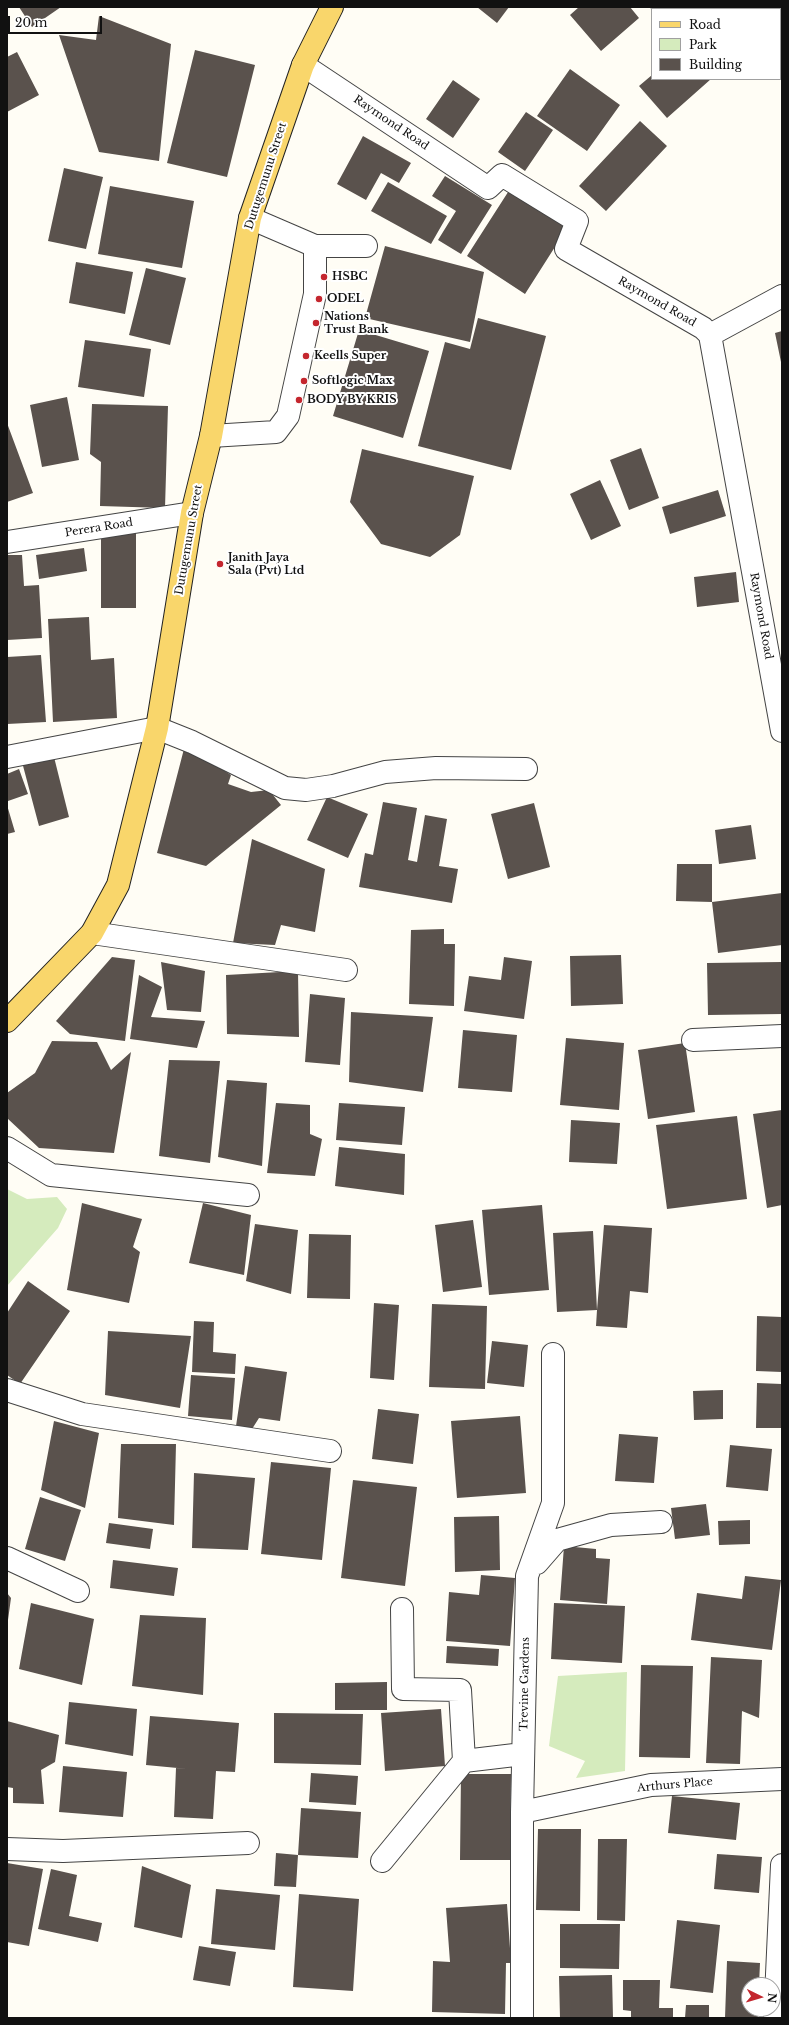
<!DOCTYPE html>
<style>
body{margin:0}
#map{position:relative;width:789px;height:2025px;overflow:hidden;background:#fffdf5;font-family:"Libre Baskerville",serif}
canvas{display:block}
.frame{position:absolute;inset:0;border:8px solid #111;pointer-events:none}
.legend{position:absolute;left:651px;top:8px;width:130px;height:72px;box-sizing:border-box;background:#fff;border:1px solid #a0a0a0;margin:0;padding:5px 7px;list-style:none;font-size:12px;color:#111}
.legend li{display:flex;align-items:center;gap:8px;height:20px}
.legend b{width:20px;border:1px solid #a0a0a0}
.north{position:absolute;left:741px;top:1977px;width:40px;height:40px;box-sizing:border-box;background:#fff;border:1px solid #a0a0a0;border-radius:50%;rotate:95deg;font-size:11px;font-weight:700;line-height:16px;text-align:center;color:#111}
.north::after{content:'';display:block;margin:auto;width:14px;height:18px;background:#c4262e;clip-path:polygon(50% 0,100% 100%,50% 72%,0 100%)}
.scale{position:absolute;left:8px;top:16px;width:94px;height:18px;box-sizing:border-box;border:2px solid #111;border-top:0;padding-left:5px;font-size:12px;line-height:14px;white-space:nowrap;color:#111;-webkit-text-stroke:3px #fff;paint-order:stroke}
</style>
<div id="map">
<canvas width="789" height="2025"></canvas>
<div class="frame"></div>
<ul class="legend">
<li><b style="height:5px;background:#f9d66b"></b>Road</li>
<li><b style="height:11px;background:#d5ebbd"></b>Park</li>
<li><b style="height:11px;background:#5a524d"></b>Building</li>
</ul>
<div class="north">N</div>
<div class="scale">20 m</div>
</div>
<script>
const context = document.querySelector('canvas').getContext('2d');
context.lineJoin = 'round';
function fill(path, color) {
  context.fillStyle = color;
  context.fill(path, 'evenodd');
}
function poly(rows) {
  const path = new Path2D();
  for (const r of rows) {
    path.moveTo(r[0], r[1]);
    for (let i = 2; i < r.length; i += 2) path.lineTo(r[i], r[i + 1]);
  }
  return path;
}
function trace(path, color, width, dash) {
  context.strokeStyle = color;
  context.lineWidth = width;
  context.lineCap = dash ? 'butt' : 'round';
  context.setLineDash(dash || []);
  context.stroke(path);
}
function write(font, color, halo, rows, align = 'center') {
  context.font = font + ' "Libre Baskerville",serif';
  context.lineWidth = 4;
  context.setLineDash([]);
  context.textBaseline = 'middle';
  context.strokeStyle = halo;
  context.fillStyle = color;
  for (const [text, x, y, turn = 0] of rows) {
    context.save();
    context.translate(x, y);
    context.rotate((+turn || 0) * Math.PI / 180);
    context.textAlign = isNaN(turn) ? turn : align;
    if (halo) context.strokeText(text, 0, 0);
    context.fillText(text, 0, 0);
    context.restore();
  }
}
fill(poly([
 [7,1189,27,1199,57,1197,67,1209,58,1228,7,1286],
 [627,1672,625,1771,576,1778,585,1761,549,1746,558,1676]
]), '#d5ebbd');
fill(poly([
 [19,7,61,7,32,27],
 [477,7,509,7,497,23],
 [579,7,630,7,639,18,601,51,570,15],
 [650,7,681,7,679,9,651,9],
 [99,16,171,44,159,161,99,152,59,35,96,40],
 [195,50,255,65,227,177,167,163],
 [17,52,39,95,7,112,7,57],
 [570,69,620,105,587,151,537,116],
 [652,75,652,79,711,79,667,118,639,86],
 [453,80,480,99,453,138,426,119],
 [526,112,553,130,525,171,498,152],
 [640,121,667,146,606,211,579,186],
 [363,136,411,163,399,183,381,173,366,200,337,184],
 [64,168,103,177,86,249,48,241],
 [445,176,492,205,461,254,438,240,456,211,432,196],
 [388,182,447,216,431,244,371,211],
 [110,186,194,201,182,268,98,254],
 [510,189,567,228,525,294,467,256],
 [385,246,484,272,470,342,365,318],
 [76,262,133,272,125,314,69,303],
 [146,268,186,278,170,345,129,335],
 [478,318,546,336,511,470,418,446,445,342,470,349],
 [359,330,429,351,403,438,333,416],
 [782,331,782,362,781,362,775,333],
 [85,340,151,349,144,397,78,387],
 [67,397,79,460,42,467,30,405],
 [92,404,168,406,165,508,100,506,101,462,90,454],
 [7,423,33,493,7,502],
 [641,448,659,498,629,510,610,460],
 [362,449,474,476,460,535,430,557,381,544,350,502],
 [600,480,621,526,591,540,570,494],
 [718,490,726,516,670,534,662,507],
 [101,531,136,531,136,608,101,608],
 [84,548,87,571,39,579,36,555],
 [7,555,22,555,24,586,39,585,42,638,7,640],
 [736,572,739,602,697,607,694,577],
 [89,617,91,660,114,658,117,718,53,722,48,619],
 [41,655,46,722,7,724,7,657],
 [185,745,231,775,228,784,251,792,269,790,281,805,206,866,157,853],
 [53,753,69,817,39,826,22,762],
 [19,769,28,794,8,801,7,774],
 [327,797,368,814,348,858,307,840],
 [383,802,417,808,408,860,417,862,425,815,447,819,439,866,458,869,452,903,359,887,365,853,373,855],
 [534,803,550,867,508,879,491,814],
 [7,805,15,832,7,834],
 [751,825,756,859,719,864,715,830],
 [252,839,325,869,315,932,281,925,275,945,233,943],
 [677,864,712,864,712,902,676,901],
 [782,893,782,945,718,953,712,902],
 [444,929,444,944,455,944,454,1006,409,1004,411,930],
 [621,955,623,1004,571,1006,570,956],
 [112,957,135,960,125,1041,70,1034,56,1021],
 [504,957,532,961,524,1019,464,1011,469,976,501,980],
 [161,962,205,971,201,1012,167,1010],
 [782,962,782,1014,708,1015,707,963],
 [298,971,299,1037,227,1034,226,975],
 [139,975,162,987,151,1017,205,1021,197,1048,130,1039],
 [310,994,345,998,340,1065,305,1062],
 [351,1012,433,1017,423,1092,349,1082],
 [463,1030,517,1035,512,1092,458,1088],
 [566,1038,624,1043,619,1110,560,1105],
 [52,1041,97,1042,111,1070,131,1052,114,1153,39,1148,7,1118,7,1093,35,1073],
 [685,1043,695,1112,648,1119,638,1050],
 [169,1060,220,1061,210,1163,159,1156],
 [227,1080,267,1083,262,1166,218,1157],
 [276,1103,310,1105,310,1134,322,1139,315,1176,267,1173],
 [339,1103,405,1107,402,1145,336,1140],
 [782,1110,782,1205,767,1208,753,1114],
 [737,1116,747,1199,667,1209,656,1125],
 [571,1120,620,1123,617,1164,569,1162],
 [339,1147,405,1154,404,1195,335,1186],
 [82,1203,142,1219,133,1247,140,1252,129,1303,67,1290],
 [203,1203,251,1215,244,1275,189,1263],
 [542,1205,549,1290,489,1295,482,1210],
 [473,1220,482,1287,443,1292,435,1225],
 [255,1224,298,1230,291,1294,246,1281],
 [604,1225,652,1228,648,1293,630,1291,627,1328,596,1326,597,1310,557,1312,553,1233,593,1231,597,1310],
 [309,1234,351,1235,350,1299,307,1298],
 [28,1281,70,1311,20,1384,7,1375,7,1313],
 [374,1303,399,1305,394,1380,370,1378],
 [432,1304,487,1306,485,1389,429,1387],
 [757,1316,782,1317,782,1372,756,1371],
 [194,1321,214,1322,213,1352,236,1354,235,1374,192,1372],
 [108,1331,191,1336,180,1408,105,1395],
 [492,1341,528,1345,524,1387,487,1383],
 [245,1366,287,1372,280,1421,259,1418,252,1429,236,1426],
 [191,1375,235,1378,232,1420,188,1416],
 [757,1383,782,1384,782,1428,756,1428],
 [723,1390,723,1419,694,1420,693,1391],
 [378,1409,419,1414,413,1464,372,1459],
 [520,1416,526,1493,457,1498,451,1421],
 [54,1421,99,1433,85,1508,41,1490],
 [619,1434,658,1437,654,1483,615,1481],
 [121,1444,176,1444,174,1525,118,1518],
 [730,1445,772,1449,768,1491,726,1487],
 [271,1462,331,1468,322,1560,261,1554],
 [194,1473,255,1478,248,1550,192,1548],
 [353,1480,417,1487,405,1586,341,1578],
 [40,1497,81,1510,65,1561,25,1549],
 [706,1504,710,1535,675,1539,671,1508],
 [499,1516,500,1570,455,1572,454,1517],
 [750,1520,750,1544,719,1545,718,1521],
 [109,1523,153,1529,150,1549,106,1543],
 [564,1546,596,1549,596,1558,610,1559,607,1604,560,1600],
 [113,1560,178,1568,174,1596,110,1588],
 [481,1575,515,1578,510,1646,446,1641,449,1592,479,1595],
 [745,1576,781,1580,772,1650,691,1640,697,1593,742,1599],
 [7,1593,11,1598,8,1620,7,1620],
 [31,1603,94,1619,82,1685,19,1669],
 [554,1603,625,1606,622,1663,551,1659],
 [140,1615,206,1618,203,1695,132,1686],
 [447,1646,499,1649,498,1666,446,1663],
 [711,1657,762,1660,759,1718,742,1711,740,1764,706,1763],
 [641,1665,693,1666,690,1758,639,1757],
 [387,1682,387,1710,335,1710,335,1683],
 [69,1702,137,1709,133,1756,65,1744],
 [441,1709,445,1766,385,1771,381,1713],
 [274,1713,363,1714,361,1765,274,1763],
 [150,1716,239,1723,235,1772,216,1771,213,1819,174,1817,176,1768,188,1769,146,1765],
 [7,1721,59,1735,55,1762,41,1770,44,1804,13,1803,13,1788,7,1787],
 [63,1766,127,1772,123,1817,59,1812],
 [311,1773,358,1776,356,1805,309,1802],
 [461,1774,511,1774,510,1860,460,1860],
 [672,1796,740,1803,736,1840,668,1833],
 [301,1808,361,1812,358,1858,298,1855],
 [538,1829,581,1829,580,1911,536,1910],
 [598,1839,627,1839,625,1921,597,1920],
 [276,1853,298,1855,296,1887,274,1886],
 [717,1854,762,1857,759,1893,714,1889],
 [7,1863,43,1869,29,1946,7,1942],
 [142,1866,191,1885,182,1938,134,1927],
 [51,1869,77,1875,69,1916,102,1923,98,1942,38,1929],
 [216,1889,280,1895,275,1950,211,1944],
 [299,1894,359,1899,353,1991,293,1987],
 [507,1904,511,1963,506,1963,505,2014,432,2012,433,1961,450,1962,446,1908],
 [677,1920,720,1925,713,1993,670,1988],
 [560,1924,620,1924,619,1969,560,1968],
 [199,1946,236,1952,230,1986,193,1980],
 [727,1961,760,1963,759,1985,749,1985,749,2009,758,2009,758,2018,725,2018],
 [612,1975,613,2018,560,2018,559,1976],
 [623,1980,660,1980,659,2008,673,2008,673,2018,631,2018,631,2011,623,2010],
 [686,2005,709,2005,709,2018,685,2018]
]), '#5a524d');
const minor = poly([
 [780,7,782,10],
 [303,65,488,188,502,175,577,221,566,249,703,328,710,335,782,731],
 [250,218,315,246,366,246],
 [710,335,782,296],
 [211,436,276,432,288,416,315,294,315,246],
 [7,542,192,513],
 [7,757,157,728,192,742,285,788,306,790,333,786,385,772,436,768,526,769],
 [92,933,346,970],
 [693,1040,782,1036],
 [7,1148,51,1175,248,1195],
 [7,1390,82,1414,330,1451],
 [7,1558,78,1591],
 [537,1563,557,1540,611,1525,661,1522],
 [402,1609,403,1689,460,1690,464,1761],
 [522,1812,651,1785,782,1779],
 [7,1849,63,1851,248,1843],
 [382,1861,464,1761,523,1754],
 [522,2018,522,1812,527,1576,553,1503,553,1354],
 [775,2018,782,1865]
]);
const major = poly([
 [7,1021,92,933,118,885,157,728,192,513,211,436,250,218,303,65,332,7]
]);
trace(minor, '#444', 24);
trace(major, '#222', 24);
trace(minor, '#fff', 22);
trace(major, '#f9d66b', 22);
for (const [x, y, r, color] of [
 [324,277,4,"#c4262e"],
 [319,299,4,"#c4262e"],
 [316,323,4,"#c4262e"],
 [306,356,4,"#c4262e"],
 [304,381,4,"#c4262e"],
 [299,400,4,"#c4262e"],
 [220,564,4,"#c4262e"]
]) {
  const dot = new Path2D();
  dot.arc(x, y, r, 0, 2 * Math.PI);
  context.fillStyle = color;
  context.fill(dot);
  trace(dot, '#fff', 1.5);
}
write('11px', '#111', '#fff', [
 ["Raymond Road",391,123,34],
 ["Dutugemunu Street",266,176,-72],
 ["Raymond Road",657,302,30],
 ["Perera Road",99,528,-9],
 ["Dutugemunu Street",189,540,-80],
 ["Raymond Road",761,616,80],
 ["Trevine Gardens",525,1684,-89],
 ["Arthurs Place",675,1785,-5]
]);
write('bold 11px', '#111', '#fff', [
 ["HSBC",332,277],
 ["ODEL",327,299],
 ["Nations",324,317],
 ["Trust Bank",324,330],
 ["Keells Super",314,356],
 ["Softlogic Max",312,381],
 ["BODY BY KRIS",307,400],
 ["Janith Jaya",228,558],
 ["Sala (Pvt) Ltd",228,571]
], 'left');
</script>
